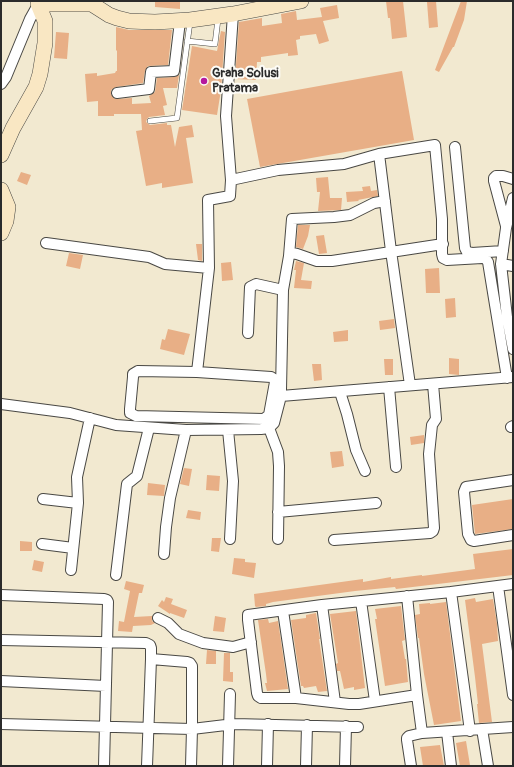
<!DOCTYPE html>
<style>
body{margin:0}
#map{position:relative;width:514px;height:767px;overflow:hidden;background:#f2e9d0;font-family:Pangolin,sans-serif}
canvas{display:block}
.frame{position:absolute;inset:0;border:2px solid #2b2b2b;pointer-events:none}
</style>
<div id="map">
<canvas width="514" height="767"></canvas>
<div class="frame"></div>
</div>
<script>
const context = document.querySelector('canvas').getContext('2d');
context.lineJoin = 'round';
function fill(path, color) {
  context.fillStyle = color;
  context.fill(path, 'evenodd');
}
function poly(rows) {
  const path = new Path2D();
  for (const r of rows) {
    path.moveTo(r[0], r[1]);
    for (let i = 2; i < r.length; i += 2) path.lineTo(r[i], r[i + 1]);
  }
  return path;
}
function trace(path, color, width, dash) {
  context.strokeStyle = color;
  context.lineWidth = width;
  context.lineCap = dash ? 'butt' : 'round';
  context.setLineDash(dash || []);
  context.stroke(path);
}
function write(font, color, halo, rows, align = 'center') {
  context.font = font + ' Pangolin,sans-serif';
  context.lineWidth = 4;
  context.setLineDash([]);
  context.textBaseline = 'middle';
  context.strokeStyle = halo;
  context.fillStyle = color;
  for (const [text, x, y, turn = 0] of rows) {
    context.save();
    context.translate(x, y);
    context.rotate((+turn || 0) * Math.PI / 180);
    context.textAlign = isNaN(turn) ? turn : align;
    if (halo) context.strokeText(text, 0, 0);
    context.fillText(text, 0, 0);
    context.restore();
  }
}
fill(poly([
 [155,1,180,1,180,9,155,7],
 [386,1,403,1,407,37,392,39,390,18,388,18],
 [436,1,438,27,429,28,427,2],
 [461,1,467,1,464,20,454,47,453,47,439,72,435,70],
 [337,5,339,18,323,21,329,41,319,44,316,34,300,36,300,39,296,40,298,55,288,56,288,53,261,57,261,62,257,62,256,80,235,79,239,22,262,18,262,26,282,23,281,14,296,11,297,20,322,17,320,8],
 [116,27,129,30,172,30,168,65,148,66,145,71,143,83,116,87,111,90,111,94,115,99,132,98,132,104,151,103,149,96,155,92,157,78,174,77,179,75,177,88,163,88,167,105,163,106,165,115,149,117,147,119,146,122,150,125,167,123,167,125,171,125,175,147,179,127,192,125,194,137,186,138,193,183,162,188,162,183,146,186,136,131,142,130,141,114,114,114,114,116,98,116,98,101,87,102,85,74,97,73,97,76,115,73,116,71,117,71,117,51,116,50],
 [221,31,225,32,221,90,217,115,182,110,192,46,217,51],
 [56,32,69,33,67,59,54,58],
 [402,71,414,140,260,167,247,99],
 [21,172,31,175,27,185,17,181],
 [328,177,330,198,342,198,341,210,318,211,320,192,317,192,316,178],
 [370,186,371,191,377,190,378,196,358,200,359,201,347,202,346,192,363,191,362,187],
 [298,225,310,225,308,236,303,249,296,247],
 [324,235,327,253,319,254,316,236],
 [196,244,202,244,202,261,198,260],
 [69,253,83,255,80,269,66,266],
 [296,261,304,263,301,280,312,281,311,289,294,288,296,270,294,270],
 [231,262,233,280,222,281,221,263],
 [439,268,440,293,426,293,425,269],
 [455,298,456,317,446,318,445,299],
 [394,319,395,328,380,330,379,321],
 [168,329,190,334,184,355,160,349,162,339,165,340],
 [348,330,348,341,334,342,333,332],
 [449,358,459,359,459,375,449,374],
 [384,359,393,359,393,375,385,375],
 [312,364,321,364,322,380,314,381],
 [424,435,424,443,411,445,410,437],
 [342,451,344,466,332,468,330,452],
 [184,468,192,469,189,486,180,484],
 [207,475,220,476,219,491,206,490],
 [148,483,165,485,164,496,147,495],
 [513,499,513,529,475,534,472,505],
 [188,510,201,512,200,520,186,518],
 [212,538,221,538,219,552,211,551],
 [20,541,32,542,32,551,20,551],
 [513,549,513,575,396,589,395,587,355,591,273,602,266,604,266,606,256,607,255,606,254,594,363,579,363,582,391,577,391,579,422,575,422,576,475,569,473,554],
 [234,558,245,559,245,562,256,563,254,578,232,574],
 [34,560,44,562,42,572,32,570],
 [126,581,144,585,142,593,139,593,134,617,152,616,152,621,155,623,151,625,133,626,132,632,118,631,119,621,124,622,130,591,124,589],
 [166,597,173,599,171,604,187,610,184,618,170,613,170,614,158,606,162,600,164,602],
 [475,598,476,602,493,599,497,624,498,641,482,644,492,722,479,723,477,704,478,704,475,677,465,600],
 [446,602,461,721,434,725,424,674,419,638,418,638,415,615,420,614,419,604,430,603,430,604],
 [401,606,405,640,402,641,405,659,406,659,408,682,385,686,375,619,377,619,375,609],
 [356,611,365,688,354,690,354,687,344,689,340,671,337,671,336,664,338,663,330,614],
 [316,613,320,639,319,639,327,691,318,692,316,686,304,688,303,686,301,686,291,620,306,618,306,615],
 [215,616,226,618,224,632,213,631],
 [268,619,269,623,278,621,288,689,267,691,265,683,267,683,266,674,258,620],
 [207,650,216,651,216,664,206,664],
 [224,653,230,653,230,672,233,672,233,682,223,681],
 [466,741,470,765,460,766,456,743],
 [440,745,444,766,423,766,420,747]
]), '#e8af86');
const lane = poly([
 [187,41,215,44,218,19],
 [150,121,177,118,190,22]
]);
const street = poly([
 [1,84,6,77,30,19,40,1],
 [117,93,149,89,151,72,174,71,180,21],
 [455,147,465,248,467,252,472,253,503,251],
 [379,154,391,251,410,385],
 [231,180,278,170,344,164,379,154,435,145,442,219,442,254,443,258,447,260,482,258,485,258,488,262,507,378],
 [513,198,506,228,501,264,507,317,513,349],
 [506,226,494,181,494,178,496,176,503,176,513,179],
 [46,243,149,257,165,264,209,268],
 [289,256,292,219,334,217,350,215,374,203,385,201],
 [501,264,513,266],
 [248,333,250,287,256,284,283,290],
 [138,371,197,372,271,377,274,379,275,382,269,415,264,419,136,416,130,413,130,409,133,377,133,374,138,371],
 [197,372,209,268,208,200,230,196,231,180,226,116,233,14],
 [389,387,396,467],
 [281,390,283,290,289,256,292,253,297,254,317,261,332,261,443,244],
 [340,392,347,414,356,450,365,471],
 [1,404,70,413,116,425,186,430,261,429,269,428,274,423,281,396,513,377],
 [511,427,513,426],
 [269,428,278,452,279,466,278,539],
 [228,430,233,481,230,539],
 [513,480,466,487,464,492,468,534,471,540,474,541,513,535],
 [43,499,78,503],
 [278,512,376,503],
 [334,540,430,533,433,531,434,528,429,454,432,425,436,419,433,384],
 [42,544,73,548],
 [164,554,166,527,170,498,186,430],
 [71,570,78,503,77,477,90,418],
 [116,575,127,484,137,476,149,428],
 [498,586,513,695],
 [451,592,470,731],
 [1,595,104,599,107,600,108,602,104,766],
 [407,596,417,695,422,733],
 [361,601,375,701],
 [322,605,335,702],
 [283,611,296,698],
 [158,618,168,623,179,634,203,643,233,647,251,642],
 [1,640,146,643,150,645,151,648,151,659,147,766],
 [151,659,187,662,190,663,192,666,192,729,191,766],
 [1,681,106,686],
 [417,695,359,704,349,704,296,698,261,698,258,696,257,693,248,620,248,615,322,605,451,592,513,584],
 [1,724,192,729,234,724,358,727],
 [482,729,488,766],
 [447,732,451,766],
 [228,766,230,694],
 [267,766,268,724],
 [306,766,307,725],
 [345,766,346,726],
 [411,766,407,740,407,738,409,736,422,733,513,727]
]);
const secondary = poly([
 [87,1,109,15,117,18,129,21,155,22,190,20,233,14,301,1],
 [1,155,13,128,36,87,40,74,45,43,45,21,38,4,91,4],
 [1,190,8,207,6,221,1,233]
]);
trace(lane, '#494844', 6);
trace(street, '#494844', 12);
trace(secondary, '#494844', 16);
trace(lane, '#fff', 5);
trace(street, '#fff', 10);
trace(secondary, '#f9e7c3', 15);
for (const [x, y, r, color] of [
 [204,81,4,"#b5179e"]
]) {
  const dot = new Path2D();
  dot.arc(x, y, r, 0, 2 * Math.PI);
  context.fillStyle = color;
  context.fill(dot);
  trace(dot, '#fdfcf7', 1.5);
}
write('bold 13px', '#2b2b2b', '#fdfcf7', [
 ["Graha Solusi",212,74],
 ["Pratama",212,89]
], 'left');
</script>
